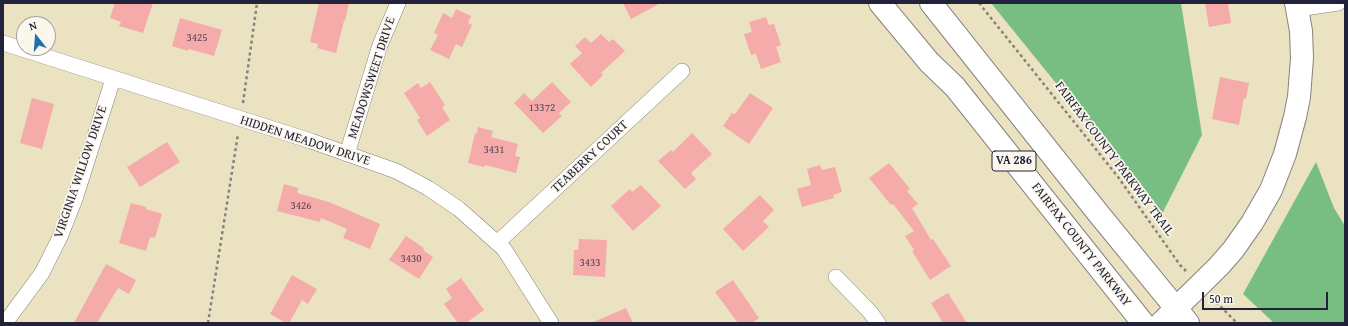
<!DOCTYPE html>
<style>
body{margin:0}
#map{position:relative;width:1348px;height:326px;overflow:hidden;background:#ebe2c2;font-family:"Gentium Book Plus",serif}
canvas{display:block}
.frame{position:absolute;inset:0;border:4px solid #22223b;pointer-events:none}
.north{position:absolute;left:16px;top:16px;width:40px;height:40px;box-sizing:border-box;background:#fbf7ec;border:1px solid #a4a2a5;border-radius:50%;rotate:343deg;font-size:11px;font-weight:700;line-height:16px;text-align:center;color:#22223b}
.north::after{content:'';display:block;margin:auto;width:14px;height:18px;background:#1f6fb2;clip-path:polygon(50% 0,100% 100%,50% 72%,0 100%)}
.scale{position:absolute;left:1202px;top:292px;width:126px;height:18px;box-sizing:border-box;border:2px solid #22223b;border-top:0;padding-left:5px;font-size:12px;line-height:14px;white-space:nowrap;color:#22223b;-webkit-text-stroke:3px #fbf7ec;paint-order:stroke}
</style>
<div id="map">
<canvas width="1348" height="326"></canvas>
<div class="frame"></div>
<div class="north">N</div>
<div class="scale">50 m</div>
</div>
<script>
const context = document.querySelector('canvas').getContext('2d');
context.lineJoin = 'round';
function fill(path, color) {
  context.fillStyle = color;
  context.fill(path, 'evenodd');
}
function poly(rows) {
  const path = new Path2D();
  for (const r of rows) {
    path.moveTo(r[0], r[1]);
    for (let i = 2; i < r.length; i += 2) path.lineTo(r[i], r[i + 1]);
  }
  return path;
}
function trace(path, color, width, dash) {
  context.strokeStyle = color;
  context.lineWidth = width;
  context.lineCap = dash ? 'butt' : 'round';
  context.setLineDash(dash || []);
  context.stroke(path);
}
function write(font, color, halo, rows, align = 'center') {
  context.font = font + ' "Gentium Book Plus",serif';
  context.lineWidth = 3.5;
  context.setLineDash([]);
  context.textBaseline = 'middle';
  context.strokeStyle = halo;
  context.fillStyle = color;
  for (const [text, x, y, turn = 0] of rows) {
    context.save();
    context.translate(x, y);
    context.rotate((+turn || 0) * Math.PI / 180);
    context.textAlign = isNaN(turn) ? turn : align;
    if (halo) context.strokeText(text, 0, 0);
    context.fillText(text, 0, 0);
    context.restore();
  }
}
fill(poly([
 [991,3,1181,3,1202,135,1162,214],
 [1316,162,1334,208,1345,226,1345,323,1274,323,1243,294]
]), '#78be83');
fill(poly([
 [115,3,153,3,143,33,119,26,121,22,110,18],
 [319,3,349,3,345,21,344,21,336,53,317,48,318,44,310,42],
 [623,3,661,3,631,19],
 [1205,3,1228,3,1231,23,1209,27],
 [456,9,471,16,468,23,472,25,462,47,456,44,449,59,430,50,438,35,434,33,443,13,452,18],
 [766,17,769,25,774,24,781,45,776,47,781,62,761,69,756,54,751,55,744,34,752,32,749,22],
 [180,18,222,30,214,56,189,49,188,51,172,46],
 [601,34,609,42,613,39,625,51,601,73,603,75,591,87,570,64,582,53,575,46,585,37,591,43],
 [1220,77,1249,83,1246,99,1244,98,1239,125,1212,119],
 [430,82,445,105,442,107,450,120,427,136,417,120,420,118,404,93,418,83,421,88],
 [552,82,571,102,559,113,562,116,543,133,514,103,524,93,532,101],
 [750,93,773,108,749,144,723,126,732,113,735,114],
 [32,98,54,104,42,149,20,143],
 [478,127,493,131,491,137,518,144,515,156,520,157,516,173,485,165,484,167,468,163,475,133,477,134],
 [692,133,712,154,691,173,696,179,685,189,658,161,671,150,673,152],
 [167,142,180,162,140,187,127,167],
 [889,163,910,189,907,191,918,204,912,208,931,240,933,239,951,266,930,280,912,251,914,250,905,236,914,231,893,204,891,205,869,178],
 [820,165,822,170,835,167,842,192,833,195,834,198,802,207,797,189,811,185,807,169],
 [284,184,298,188,297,193,329,202,380,224,370,249,343,238,347,229,321,218,320,222,277,211],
 [641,185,661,206,633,231,611,206,630,189,632,192],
 [760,195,774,210,763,221,769,227,743,251,723,229],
 [131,203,146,207,146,209,162,214,155,238,150,237,146,251,119,243],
 [406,236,424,248,423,250,433,257,419,279,389,260],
 [579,239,607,240,605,277,573,275,574,250,578,250],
 [106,264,136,280,129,294,118,288,97,323,74,323],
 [292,275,317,289,308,304,302,300,289,323,286,323,270,314],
 [461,278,484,310,466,323,458,323,444,304,452,298,446,289],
 [733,280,759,318,752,323,738,323,715,292],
 [948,293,967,323,943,323,931,303],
 [626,308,633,323,591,323]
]), '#f5aba9');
const street = poly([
 [1298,9,1338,3],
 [3,43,311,141,396,171,428,188,459,209,504,249,551,323],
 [347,154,380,45,398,3],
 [497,243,682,71],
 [836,277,870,312,878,323],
 [5,323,42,273,60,237,75,199,113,79]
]);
const secondary = poly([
 [1161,323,1219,266,1233,250,1252,223,1271,190,1285,154,1295,117,1299,97,1302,58,1301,31,1296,3]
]);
const highway = poly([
 [880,3,929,62,955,87,1143,323],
 [931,3,1098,213,1188,323]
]);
trace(street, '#86827e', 16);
trace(secondary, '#86827e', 24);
trace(highway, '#86827e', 24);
trace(poly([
 [979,3,1118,177,1180,265,1186,271],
 [243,103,257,3],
 [1212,298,1237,323],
 [208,323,238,134]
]), '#86827e', 2.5, [3, 3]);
trace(street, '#fff', 15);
trace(secondary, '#fff', 22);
trace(highway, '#fff', 22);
write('11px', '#574456', null, [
 ["3425",197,38],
 ["13372",542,108],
 ["3431",494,150],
 ["3426",301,206],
 ["3430",411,259],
 ["3433",590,263]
]);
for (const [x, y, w] of [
 [1014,161,44]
]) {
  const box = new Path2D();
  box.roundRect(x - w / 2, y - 10, w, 20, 3);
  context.fillStyle = '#fbf7ec';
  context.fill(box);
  trace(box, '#22223b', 1);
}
write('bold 12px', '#22223b', null, [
 ["VA 286",1014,161]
]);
write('13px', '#22223b', '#fbf7ec', [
 ["MEADOWSWEET DRIVE",372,78,-72],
 ["HIDDEN MEADOW DRIVE",305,141,18],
 ["TEABERRY COURT",590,157,-43],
 ["FAIRFAX COUNTY PARKWAY TRAIL",1114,159,53],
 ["VIRGINIA WILLOW DRIVE",81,172,-71],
 ["FAIRFAX COUNTY PARKWAY",1081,245,52]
]);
</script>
